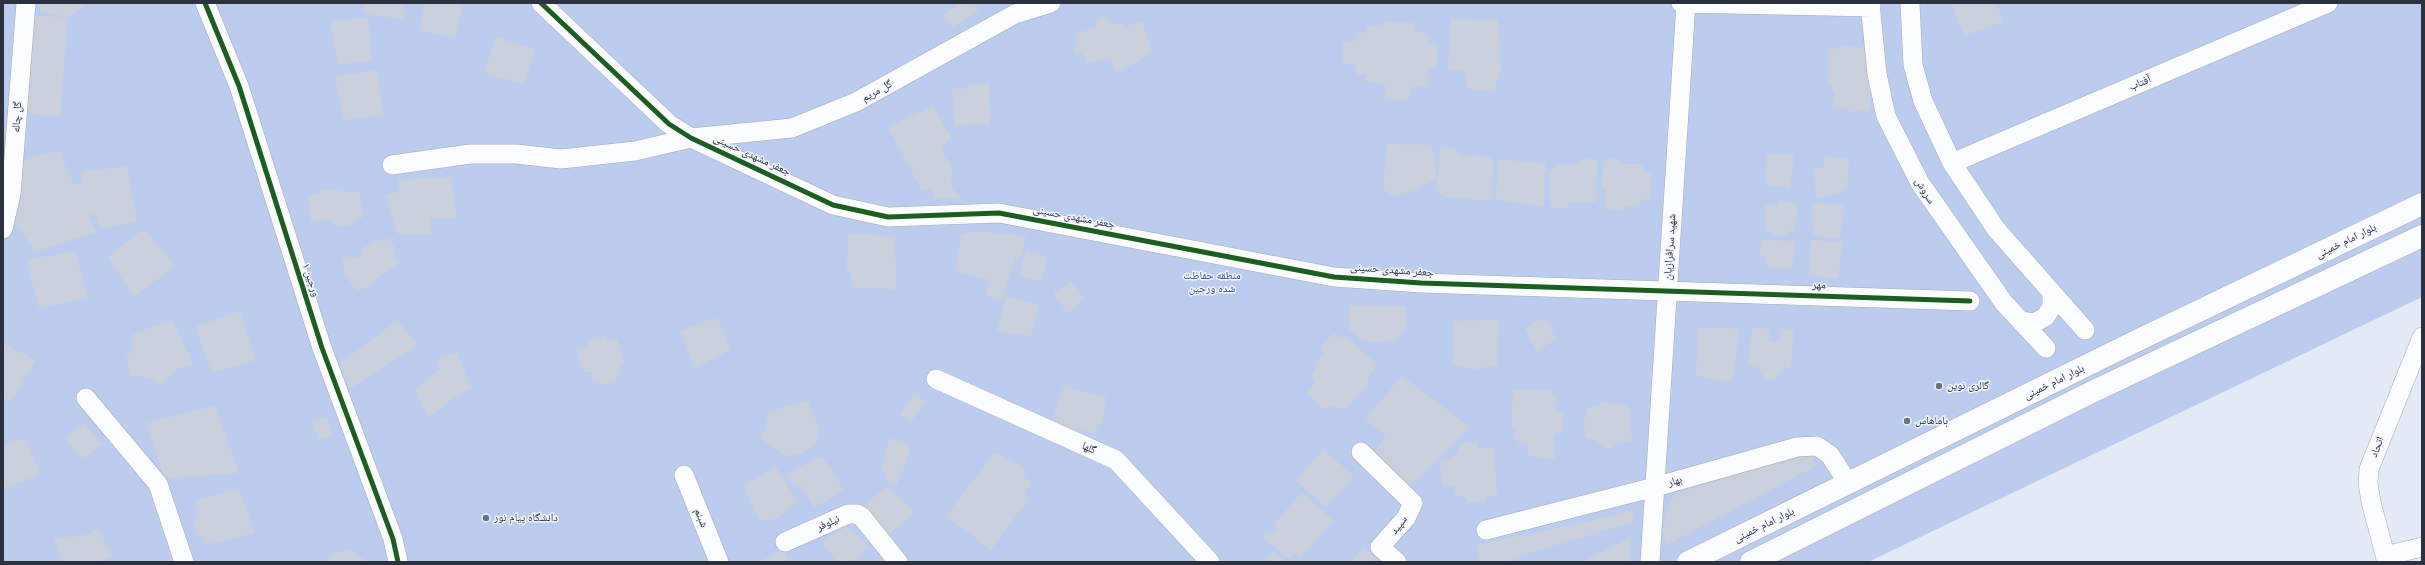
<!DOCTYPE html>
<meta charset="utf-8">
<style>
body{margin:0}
#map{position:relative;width:2425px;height:565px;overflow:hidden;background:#e4eaf5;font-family:Montserrat,sans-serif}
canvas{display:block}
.frame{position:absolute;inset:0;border:4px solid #2b313e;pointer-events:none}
</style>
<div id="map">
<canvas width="2425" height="565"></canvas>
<div class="frame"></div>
</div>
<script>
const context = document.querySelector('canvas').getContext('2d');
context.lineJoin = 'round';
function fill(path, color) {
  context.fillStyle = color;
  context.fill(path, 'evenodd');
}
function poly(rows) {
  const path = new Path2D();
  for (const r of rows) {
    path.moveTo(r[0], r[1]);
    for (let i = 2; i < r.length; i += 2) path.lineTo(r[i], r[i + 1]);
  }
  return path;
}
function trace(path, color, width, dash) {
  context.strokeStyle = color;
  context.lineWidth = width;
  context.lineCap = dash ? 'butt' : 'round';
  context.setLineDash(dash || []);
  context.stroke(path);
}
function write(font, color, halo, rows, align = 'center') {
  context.font = font + ' Montserrat,"Noto Naskh Arabic",sans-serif';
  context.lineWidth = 3;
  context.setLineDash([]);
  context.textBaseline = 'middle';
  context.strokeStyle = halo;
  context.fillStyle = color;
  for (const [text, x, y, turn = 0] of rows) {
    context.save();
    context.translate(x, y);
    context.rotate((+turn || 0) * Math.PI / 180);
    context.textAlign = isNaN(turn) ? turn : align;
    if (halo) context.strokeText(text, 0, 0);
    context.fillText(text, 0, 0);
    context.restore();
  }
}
fill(poly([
 [3,3,2422,3,2422,297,1868,562,3,562]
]), '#bcccee');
fill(poly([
 [40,3,89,3,68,17,40,11],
 [363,3,404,3,405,19,364,14],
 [424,3,463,3,455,38,420,30],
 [959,3,972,3,979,11,953,27,943,15],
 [978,3,989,3,981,7],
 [1951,3,1995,3,2004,21,1965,36],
 [34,16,68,17,60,117,25,113],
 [1106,16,1111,25,1121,22,1125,27,1142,21,1152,52,1136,63,1117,72,1110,60,1101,59,1087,64,1082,53,1076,55,1073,48,1078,44,1074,34,1097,27,1095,21],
 [368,18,372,60,338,65,330,21],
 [1451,19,1498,20,1501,70,1494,92,1467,89,1466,71,1448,71],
 [1383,22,1415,23,1415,31,1429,34,1429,45,1438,45,1436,69,1428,69,1428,87,1411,87,1409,100,1385,99,1385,84,1365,81,1367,75,1356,75,1355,64,1343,64,1343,41,1356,41,1356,33,1366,33,1366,26,1382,27],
 [496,37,536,50,523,84,484,73],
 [1839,46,1866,47,1872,53,1870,110,1849,112,1848,109,1833,107,1835,93,1832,90,1832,84,1828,83,1828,48,1839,49],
 [377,70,383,115,344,120,335,77],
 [989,83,990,124,955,125,952,88,967,89,967,85],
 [933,106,951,138,941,149,952,169,951,186,960,199,934,198,932,188,922,191,888,127],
 [1387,144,1432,145,1437,179,1411,191,1393,197,1383,188],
 [1441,146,1455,149,1459,156,1477,155,1493,158,1492,201,1446,197,1436,192],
 [59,151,74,185,82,183,81,172,127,166,137,221,100,229,97,214,88,216,96,232,35,252,16,223,22,159],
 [1767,154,1794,155,1790,188,1766,185],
 [1824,156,1849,159,1847,187,1838,193,1816,199,1814,168,1824,168],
 [1581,158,1597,160,1596,202,1568,202,1568,208,1551,209,1549,173,1557,165,1578,164],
 [1498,159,1546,164,1543,206,1496,200],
 [1604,159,1620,159,1621,164,1643,164,1643,172,1651,171,1650,199,1643,199,1637,206,1628,206,1622,210,1605,209,1605,188,1602,187],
 [451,177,457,218,430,219,432,234,397,234,386,195,399,192,398,180],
 [342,189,343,193,359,191,363,218,353,220,354,225,333,226,333,220,311,221,308,195,321,194,321,190],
 [1779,201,1795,203,1798,213,1794,231,1788,231,1787,235,1774,236,1765,229,1765,204,1777,205],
 [1812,203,1845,204,1839,239,1813,235],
 [144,229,175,266,134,297,108,257],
 [975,231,1026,236,1022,255,1015,260,1001,301,986,296,989,280,955,271,961,235],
 [848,233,895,237,896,289,852,288,851,271,847,271],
 [388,237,396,249,392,252,399,264,375,279,372,286,356,291,345,274,342,259,348,256,355,259,363,255,361,249,378,239,381,242],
 [1761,240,1795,241,1793,268,1766,267,1767,258,1760,256],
 [1811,240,1843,242,1838,278,1809,276],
 [1026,250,1048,257,1041,282,1019,275],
 [75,251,88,298,39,308,26,260],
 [1071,282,1085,298,1068,314,1053,293],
 [1006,296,1039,305,1031,336,997,331],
 [1349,305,1406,306,1406,328,1396,340,1377,342,1359,340,1358,334,1349,331],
 [240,311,256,360,212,373,195,327],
 [717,317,731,350,694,368,680,331],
 [1545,317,1556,339,1537,352,1525,328],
 [172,320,193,364,176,370,161,384,146,377,130,375,126,358,134,347,131,335],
 [398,320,418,345,350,389,340,363],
 [1498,320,1497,367,1484,367,1477,370,1453,364,1453,321],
 [1698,327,1739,329,1733,380,1718,381,1696,375],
 [1752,328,1769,329,1769,341,1780,342,1780,329,1794,330,1791,368,1783,369,1775,380,1766,380,1757,367,1748,365],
 [1334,333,1341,339,1346,336,1377,364,1367,379,1370,383,1344,410,1333,406,1323,409,1307,394,1315,382,1311,376,1316,368,1314,365,1325,353,1320,348],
 [606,336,607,340,617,339,625,362,619,364,620,374,614,383,601,385,597,380,592,380,592,372,583,372,576,348,588,346,587,342],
 [3,344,36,360,10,402,3,397],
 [456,352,472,388,455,397,428,418,415,389,440,369,436,360],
 [1402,376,1470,427,1411,486,1374,453,1386,436,1365,419],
 [1064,386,1106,397,1102,425,1098,424,1095,434,1072,428,1070,434,1050,426],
 [1513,390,1551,390,1551,395,1556,394,1555,410,1564,412,1562,432,1553,434,1556,459,1528,456,1527,444,1518,444,1519,439,1514,439,1515,429,1512,427],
 [914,393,925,401,912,421,900,415],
 [807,400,820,430,816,443,803,453,787,456,760,439,767,425,767,413],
 [1600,402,1629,406,1632,441,1620,441,1610,450,1595,440,1585,438,1584,417,1587,417,1587,407,1600,406],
 [215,406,239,473,164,478,147,423],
 [327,417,332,436,319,439,312,421],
 [84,423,102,444,82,459,65,437],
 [25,438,40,474,3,489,3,446],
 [889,438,908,443,909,454,897,485,886,481,885,472,881,470],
 [1477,442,1477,448,1494,448,1497,496,1486,497,1486,501,1476,503,1467,502,1466,497,1455,496,1455,486,1442,485,1440,461,1453,458,1453,455,1459,453,1459,443],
 [1323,449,1354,476,1326,507,1296,481],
 [995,452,1026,469,1023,476,1031,482,1024,494,1029,498,991,550,946,516],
 [1812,455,1816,466,1666,545,1663,531,1665,521,1670,503,1677,493,1715,482,1737,472],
 [822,456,844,490,814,508,800,484,794,486,786,474],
 [776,467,797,501,794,506,786,509,781,516,770,521,759,519,743,485],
 [887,486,915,513,888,535,864,506],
 [239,488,255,533,204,545,203,535,198,536,192,521,200,517,194,501],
 [1302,493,1334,521,1300,558,1294,552,1289,559,1262,537,1267,531,1273,535,1277,529,1274,523],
 [1633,509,1633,522,1510,559,1510,562,1480,562,1477,545,1604,518],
 [846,525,869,547,852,562,837,562,822,543],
 [98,529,113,556,99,562,62,562,53,538,82,536],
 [1631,537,1630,562,1581,562],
 [1363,548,1376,559,1374,562,1351,562],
 [348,549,368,562,327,562,330,555],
 [784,550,790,562,757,562],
 [1274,551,1286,562,1268,562,1266,559],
 [882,556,887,562,874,562]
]), '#cad0db');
const minor = poly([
 [205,3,239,86,322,348,393,539,398,562],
 [541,3,669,124,691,138,833,205,888,217,999,213,1334,277,1421,283,1970,301],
 [1681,3,1871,7],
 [1870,3,1877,74,1886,116,1920,183,2004,303,2046,348],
 [1910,3,1913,65,1923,101,1952,163,1996,229,2085,330],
 [1952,163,2328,3],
 [392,165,470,154,516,154,561,159,635,151,691,138,792,128,856,102,1015,14,1051,3],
 [3,229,11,194,26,3],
 [2022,321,2034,323,2045,317,2052,307,2052,294],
 [936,379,1116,460,1210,562],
 [86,398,158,484,184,562],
 [1361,452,1413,503,1406,518,1380,547,1397,562],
 [684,475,719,562],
 [1486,530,1655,487,1797,447,1817,446,1830,455,1848,483],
 [785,542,848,514,857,514,862,517,898,562],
 [2385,556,2422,547],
 [1650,562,1686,3],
 [2387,562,2371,502,2368,483,2369,469,2422,337]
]);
const major = poly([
 [1688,562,2130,344,2422,204],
 [1751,562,2094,391,2422,236]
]);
trace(minor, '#a4a9b4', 20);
trace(major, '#a4a9b4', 23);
trace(minor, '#fbfcfe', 19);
trace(major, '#fbfcfe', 22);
trace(poly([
 [205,3,239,86,322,348,393,539,398,562],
 [541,3,669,124,691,138,833,205,888,217,999,213,1334,277,1421,283,1970,301]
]), '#1b5e20', 5);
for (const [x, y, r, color] of [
 [1939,386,4,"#6c727e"],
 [1907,421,4,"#6c727e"],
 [486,518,4,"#6c727e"]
]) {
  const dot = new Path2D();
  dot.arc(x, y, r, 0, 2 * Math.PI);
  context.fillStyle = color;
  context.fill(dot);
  trace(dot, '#f1f4fb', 1.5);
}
write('11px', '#2b313e', '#f1f4fb', [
 ["آفتاب",2140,83,-23],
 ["گل مریم",877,91,-29],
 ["گل چاله",17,117,-86],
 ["جعفر مشهدی حسینی",752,155,25],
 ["سروش",1925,191,58],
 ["جعفر مشهدی حسینی",1074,217,11],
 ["بلوار امام خمینی",2346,241,-26],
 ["شهید سرافرازیان",1670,247,-86],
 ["جعفر مشهدی حسینی",1392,270,4],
 ["ورجین ۱",311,280,72],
 ["مهر",1819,285,2],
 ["بلوار امام خمینی",2054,382,-26],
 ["اتحاد",2377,447,-69],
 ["گلها",1089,448,24],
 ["بهار",1675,481,-16],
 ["شبنم",701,518,68],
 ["نیلوفر",828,523,-24],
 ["سپید",1399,525,-52],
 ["بلوار امام خمینی",1764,525,-26]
]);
write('11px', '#314c8e', '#f1f4fb', [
 ["منطقه حفاظت",1212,276],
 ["شده ورجین",1212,289]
]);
write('11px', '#2b313e', '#f1f4fb', [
 ["گالری نوین",1947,386],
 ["باماهاس",1915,421],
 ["دانشگاه پیام نور",494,518]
], 'left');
</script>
